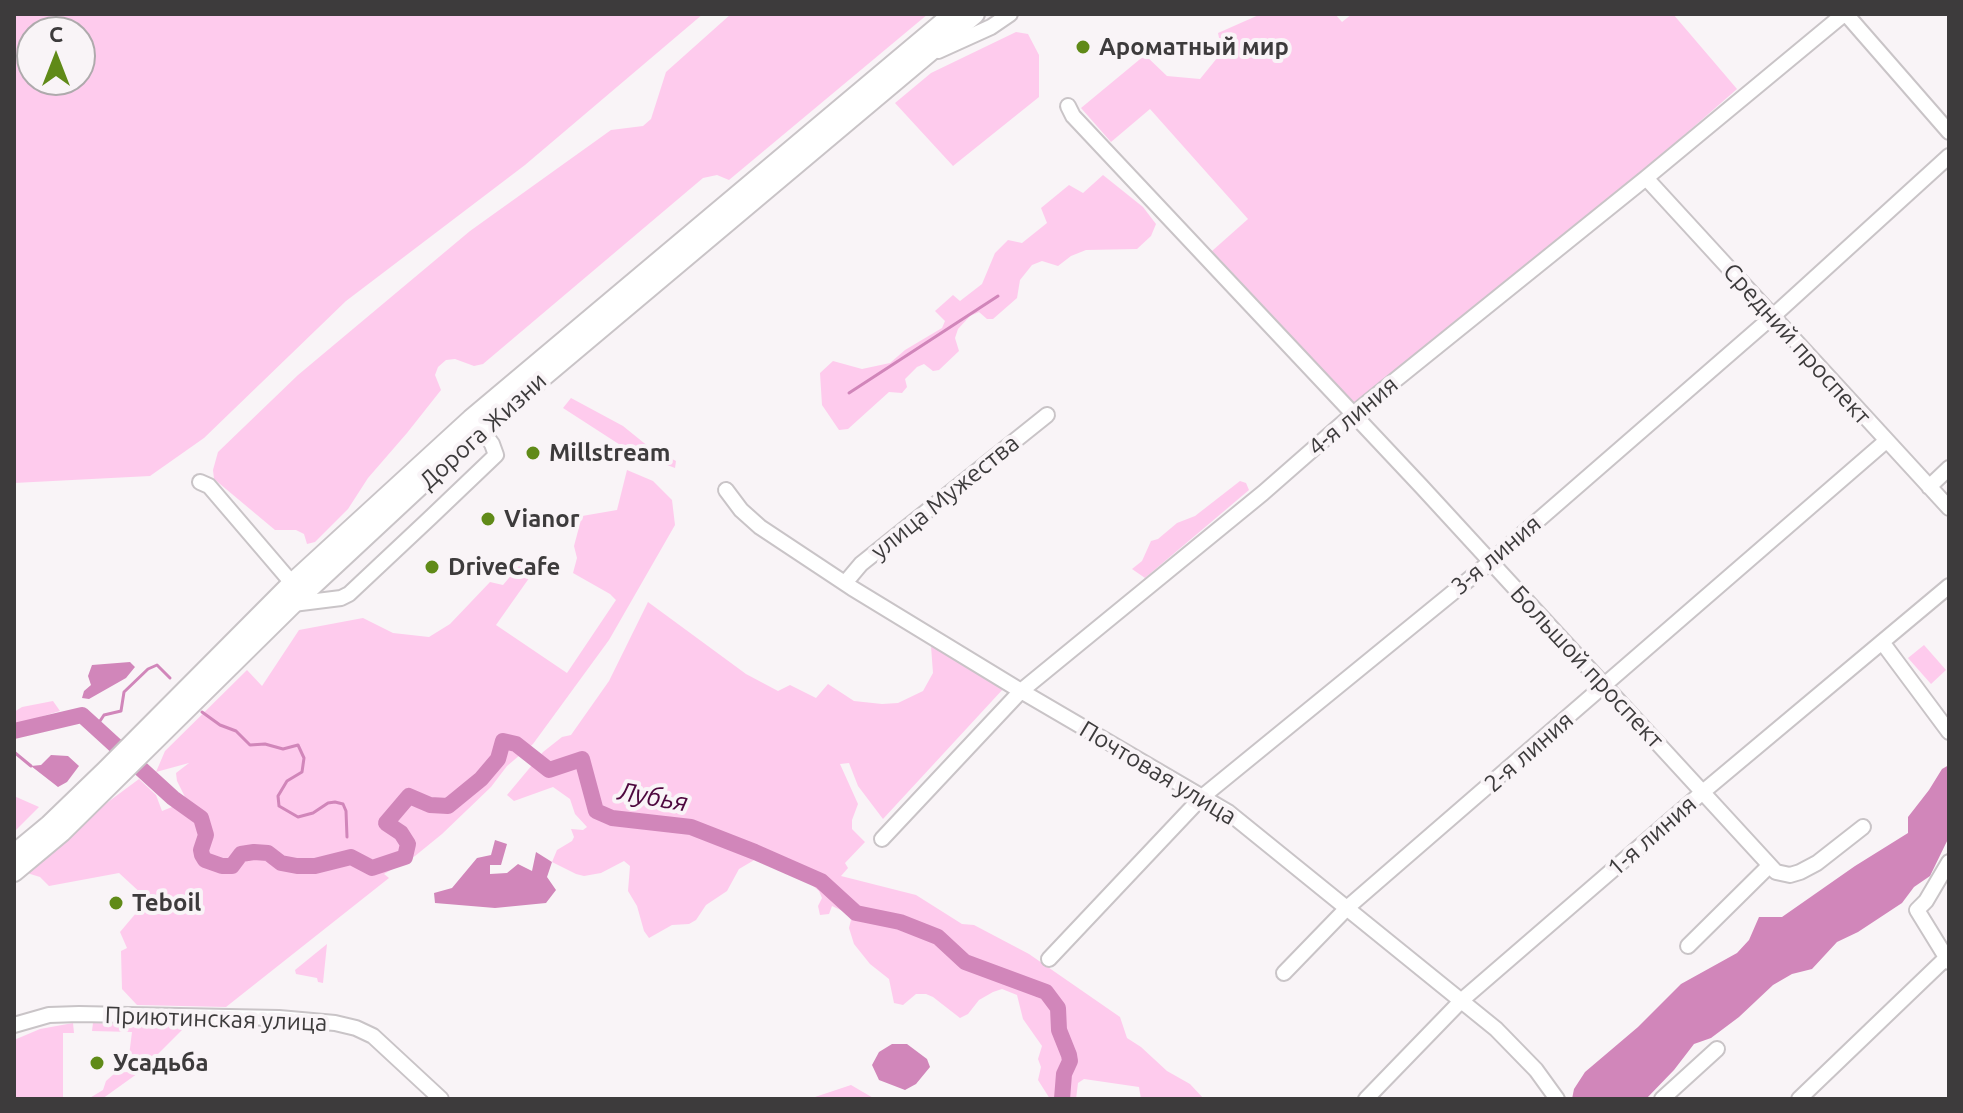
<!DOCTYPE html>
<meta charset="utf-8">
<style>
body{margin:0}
#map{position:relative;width:1963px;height:1113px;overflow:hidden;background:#f9f4f7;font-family:Ubuntu,sans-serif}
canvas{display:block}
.frame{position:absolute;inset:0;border:16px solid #3d3b3c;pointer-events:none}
.north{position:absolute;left:16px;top:16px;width:80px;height:80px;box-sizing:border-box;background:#f9f4f7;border:2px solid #aeaaac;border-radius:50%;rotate:0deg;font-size:22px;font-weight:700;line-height:32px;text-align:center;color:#3d3b3c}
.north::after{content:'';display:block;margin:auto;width:28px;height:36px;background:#608a18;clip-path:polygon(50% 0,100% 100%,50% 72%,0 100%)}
</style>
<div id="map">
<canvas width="1963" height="1113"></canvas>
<div class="frame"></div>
<div class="north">С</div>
</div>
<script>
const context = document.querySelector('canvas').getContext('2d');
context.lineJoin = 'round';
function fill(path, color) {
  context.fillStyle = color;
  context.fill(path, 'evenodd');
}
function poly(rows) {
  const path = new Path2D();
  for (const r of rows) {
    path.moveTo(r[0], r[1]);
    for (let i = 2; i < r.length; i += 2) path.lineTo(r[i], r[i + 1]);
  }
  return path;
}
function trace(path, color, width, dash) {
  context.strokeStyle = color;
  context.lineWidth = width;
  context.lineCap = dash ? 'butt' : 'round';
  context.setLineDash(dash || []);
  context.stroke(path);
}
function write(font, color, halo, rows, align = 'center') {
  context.font = font + ' Ubuntu,sans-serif';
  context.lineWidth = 8;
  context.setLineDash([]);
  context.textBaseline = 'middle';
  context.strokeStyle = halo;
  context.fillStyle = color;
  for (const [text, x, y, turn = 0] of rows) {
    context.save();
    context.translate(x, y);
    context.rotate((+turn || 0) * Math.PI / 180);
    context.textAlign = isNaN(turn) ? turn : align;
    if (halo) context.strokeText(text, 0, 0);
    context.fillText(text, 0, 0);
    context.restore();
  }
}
fill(poly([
 [14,14,703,14,525,165,346,301,204,438,150,476,14,483],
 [32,32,80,32,80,80,32,80],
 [731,14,928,14,729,180,717,175,703,178,483,364,474,366,455,359,446,360,438,367,435,375,441,390,407,433,368,478,348,509,315,542,307,544,304,534,296,530,275,530,214,479,213,470,218,452,298,375,470,231,611,130,643,126,651,119,666,72],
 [1261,14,1335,14,1342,22,1352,14,1673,14,1737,89,1641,173,1356,405,1212,251,1248,219,1150,109,1111,142,1081,108,1145,55,1167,76,1200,79,1222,52,1218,33],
 [1016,32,1028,34,1039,55,1039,97,953,166,895,103,931,73],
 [1103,175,1143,207,1156,224,1151,236,1137,249,1086,250,1071,256,1058,266,1042,261,1032,265,1020,280,1017,298,993,319,987,319,979,312,970,316,958,329,955,338,959,351,939,370,933,371,924,364,917,367,905,379,907,387,902,393,889,392,848,429,839,430,822,405,820,373,833,361,862,369,890,363,905,350,942,328,945,321,935,311,953,295,960,301,982,284,995,253,1008,240,1022,243,1047,223,1041,208,1069,185,1083,193],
 [571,398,623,426,649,447,676,461,675,468,628,450,563,408],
 [627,470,653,481,672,500,675,525,609,640,533,744,507,766,491,787,442,834,415,856,384,874,389,878,226,1007,137,1005,122,989,121,951,127,948,120,932,142,906,144,896,119,873,49,886,40,877,27,873,77,825,139,779,156,795,162,811,187,801,177,781,176,773,189,763,156,772,165,751,247,670,262,686,299,630,363,618,393,633,429,637,450,624,490,582,503,585,519,566,532,574,496,625,567,673,616,600,610,594,573,573,577,558,574,546,582,516,617,510],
 [1240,481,1246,483,1249,490,1145,578,1132,569,1142,561,1151,541,1158,539,1177,523,1195,516],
 [648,602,746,674,778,691,790,685,816,698,828,684,854,701,882,704,898,703,923,691,933,673,931,646,1004,688,883,819,858,786,849,763,840,764,858,804,852,820,852,829,865,842,845,863,848,868,841,876,916,895,962,924,974,925,1029,954,1120,1017,1127,1038,1141,1047,1167,1071,1190,1084,1204,1099,1141,1099,1139,1087,1084,1079,1078,1083,1076,1099,1050,1099,1038,1080,1041,1067,1038,1059,1042,1046,1023,1019,1017,995,1002,989,993,992,979,1000,968,1014,960,1018,933,997,926,994,916,994,903,1005,894,1003,889,979,870,964,854,944,849,928,851,920,847,913,832,906,829,914,820,915,818,906,822,898,819,891,806,880,756,859,739,869,727,891,706,905,696,920,689,924,672,925,649,938,644,931,637,906,628,891,630,866,624,861,601,873,584,876,576,874,552,862,557,850,572,841,574,837,571,829,583,830,587,827,575,814,570,799,553,787,514,801,507,795,543,752,562,737,571,735,609,681],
 [1924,645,1946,670,1931,684,1908,658],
 [53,701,60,711,14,725,14,712,22,707],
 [14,796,39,807,14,832],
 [327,944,323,983,318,982,317,978,296,974,295,970],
 [73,1023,74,1033,63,1033,63,1099,14,1099,14,1040,40,1029],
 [93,1023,185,1027,141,1071,102,1099,88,1099,103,1090,106,1081,115,1073,127,1072,132,1032,92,1031],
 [851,1085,875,1099,809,1099]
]), '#fecbed');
fill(poly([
 [130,662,135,667,126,678,89,699,82,698,84,691,91,685,88,676,92,665],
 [51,755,68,756,79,766,67,782,58,787,31,766,41,765],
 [1949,765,1949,837,1930,876,1914,887,1902,903,1858,932,1837,942,1812,969,1792,974,1773,985,1739,1017,1711,1038,1694,1044,1674,1070,1646,1099,1572,1099,1574,1089,1585,1072,1638,1027,1681,984,1737,953,1749,940,1759,917,1782,917,1855,866,1908,833,1908,817,1929,790,1942,769],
 [495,840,507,844,501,865,490,865,490,874,507,873,518,864,532,871,536,852,552,862,547,877,556,890,546,903,495,908,435,903,434,893,452,888,477,858,491,855],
 [892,1044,907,1044,927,1059,930,1067,916,1084,905,1090,879,1080,872,1065,879,1052]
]), '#d186ba');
trace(poly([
 [849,393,998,296],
 [202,712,220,725,236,731,250,745,265,744,283,749,298,745,304,758,302,772,287,781,278,796,279,806,298,817,313,813,328,803,335,802,343,804,346,811,347,837],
 [92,726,98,724,104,715,121,711,124,692,148,669,157,665,170,678],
 [14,752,31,766]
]), '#d186ba', 3);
trace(poly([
 [14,731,82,715,173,798,201,818,206,835,201,850,202,855,205,860,222,866,232,866,241,854,254,852,268,853,281,863,297,866,315,866,351,857,372,868,405,857,408,844,401,833,386,823,409,796,430,805,448,806,481,779,498,759,503,741,516,744,549,770,582,759,596,811,612,818,691,827,755,852,821,881,856,913,900,922,938,937,965,962,1046,992,1058,1008,1059,1030,1069,1055,1070,1061,1064,1074,1062,1099]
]), '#d186ba', 16);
const minor = poly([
 [1846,14,1949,132],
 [938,51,991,27,1010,14],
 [1068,106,1073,116,1421,486,1776,872,1790,875,1800,872,1817,863,1863,827],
 [1646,178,1949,508],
 [200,482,209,486,292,583],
 [1929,487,1949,468],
 [726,490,741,510,760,527,852,588,1021,691,1228,812,1496,1029,1536,1070,1557,1099],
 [845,583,861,564,1047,415],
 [293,604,341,598,349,594,430,518,496,455,492,444,481,429],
 [1882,642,1949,732],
 [882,839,1021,691,1263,493,1352,415,1646,178,1844,14],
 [1949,862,1926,901,1917,910,1949,962],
 [1688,946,1769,866],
 [1049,959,1202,797,1489,563,1772,317,1949,156],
 [1284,973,1348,907,1886,441],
 [14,1025,49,1015,79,1014,279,1018,335,1023,356,1028,373,1036,441,1099],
 [1366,1099,1462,1000,1704,791,1949,586],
 [1662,1099,1717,1049],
 [1799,1099,1946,958]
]);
const major = poly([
 [14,854,49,825,106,770,292,583,471,419,953,14],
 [14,872,62,832,293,604,481,429,975,14]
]);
trace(minor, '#c9c4c7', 18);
trace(major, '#c9c4c7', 22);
trace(minor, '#fff', 14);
trace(major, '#fff', 18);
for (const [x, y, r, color] of [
 [1083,47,8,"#608a18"],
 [533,453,8,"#608a18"],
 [488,519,8,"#608a18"],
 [432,567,8,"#608a18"],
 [116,903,8,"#608a18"],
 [97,1063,8,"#608a18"]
]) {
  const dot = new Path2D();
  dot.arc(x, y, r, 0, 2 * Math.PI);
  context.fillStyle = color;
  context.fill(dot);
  trace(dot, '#f9f4f7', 3);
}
write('bold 24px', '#3d3b3c', '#f9f4f7', [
 ["Ароматный мир",1099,47],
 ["Millstream",549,453],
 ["Vianor",504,519],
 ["DriveCafe",448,567],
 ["Teboil",132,903],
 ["Усадьба",113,1063]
], 'left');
write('24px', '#3d3b3c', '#f9f4f7', [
 ["Средний проспект",1797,344,48],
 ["4-я линия",1353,416,-40],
 ["Дорога Жизни",483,431,-42],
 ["улица Мужества",945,497,-39],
 ["3-я линия",1496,555,-40],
 ["Большой проспект",1587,667,47],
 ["2-я линия",1529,752,-41],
 ["Почтовая улица",1158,773,31],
 ["1-я линия",1652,836,-41],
 ["Приютинская улица",216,1019,2]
]);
write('italic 26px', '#4d083e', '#f9f4f7', [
 ["Лубья",653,797,10]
]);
</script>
